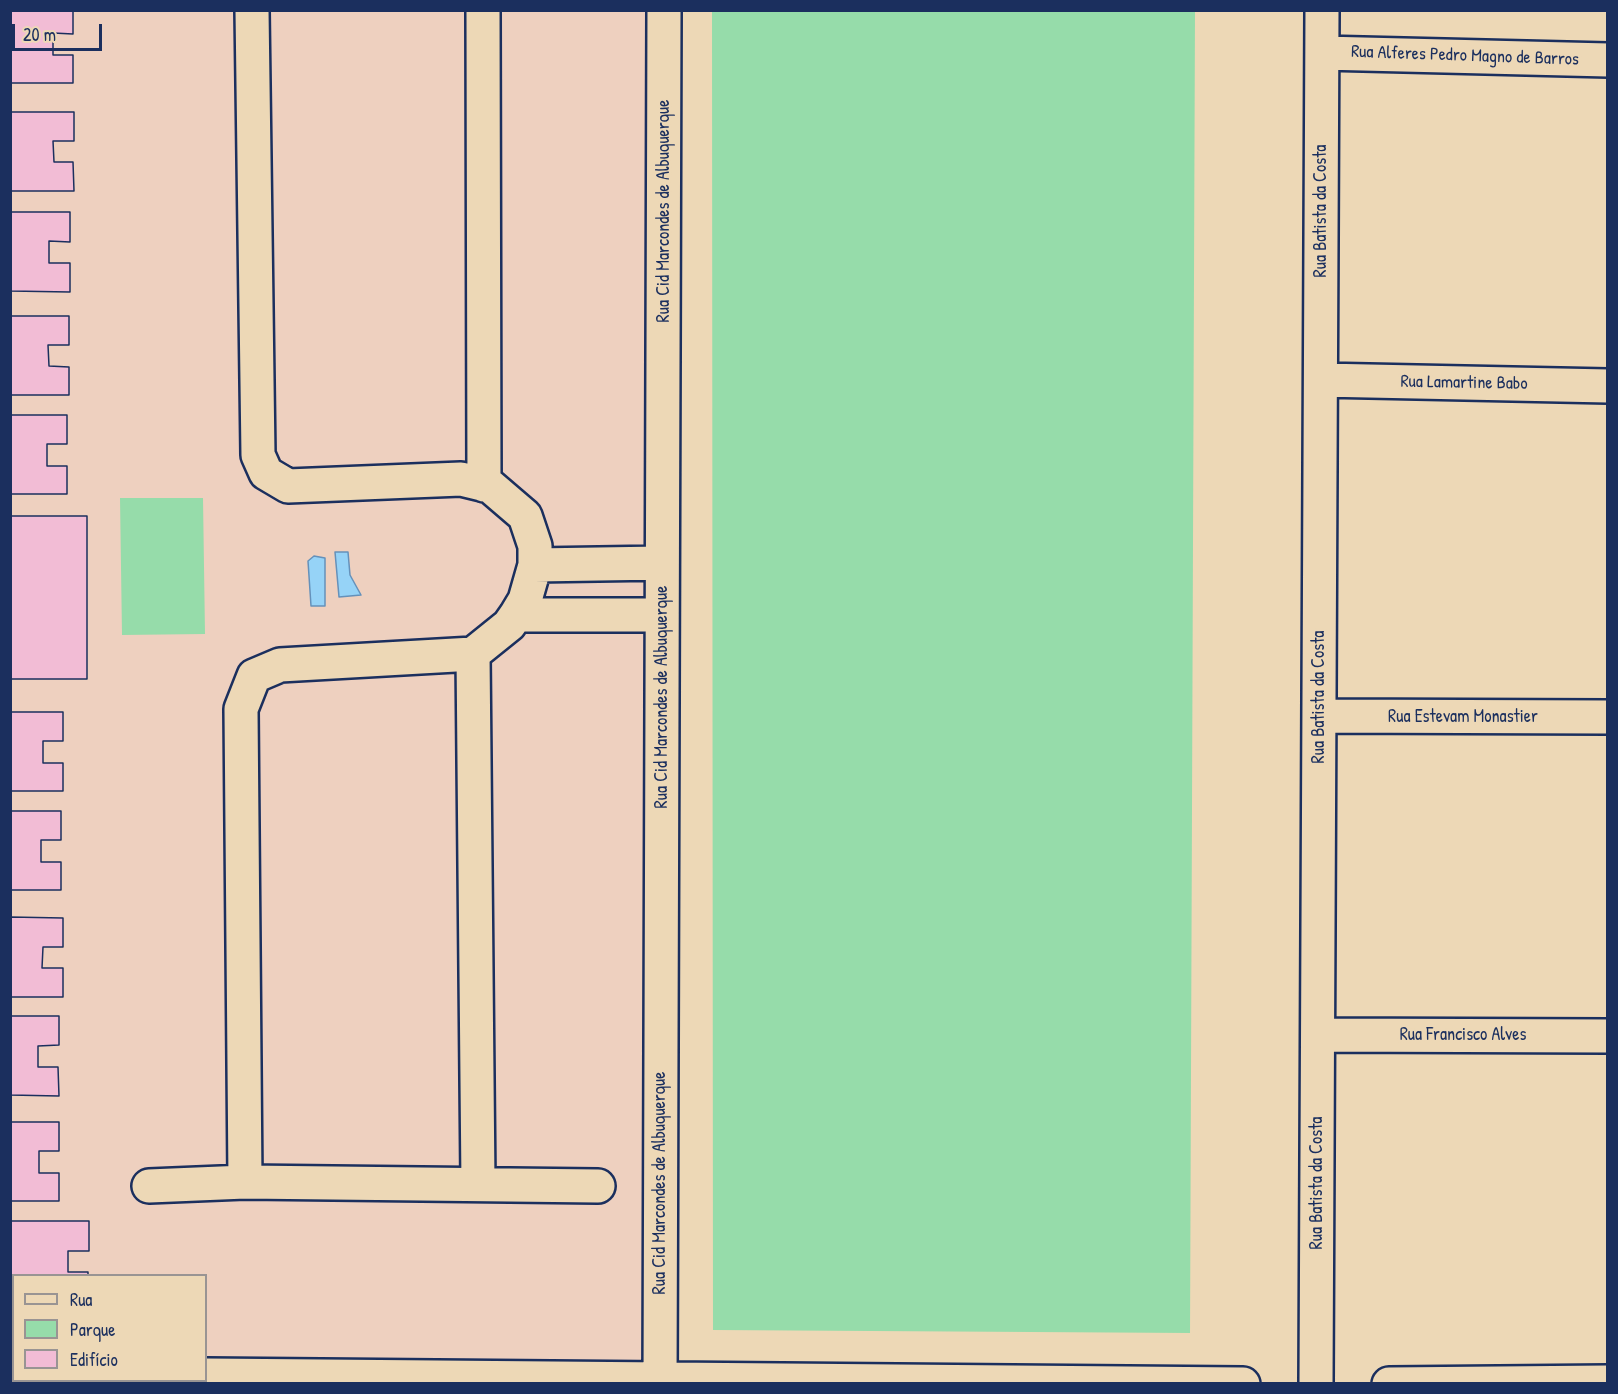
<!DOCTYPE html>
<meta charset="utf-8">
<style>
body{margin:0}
#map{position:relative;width:1618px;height:1394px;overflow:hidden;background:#edd8b6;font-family:"Patrick Hand",sans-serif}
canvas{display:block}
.frame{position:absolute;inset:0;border:12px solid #1b2f5e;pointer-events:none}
.legend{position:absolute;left:12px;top:1274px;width:195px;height:108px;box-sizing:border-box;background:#edd8b6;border:2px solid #999493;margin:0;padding:8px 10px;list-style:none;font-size:18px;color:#1b2f5e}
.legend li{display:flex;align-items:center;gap:12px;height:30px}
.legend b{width:30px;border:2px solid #999493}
.scale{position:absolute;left:12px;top:24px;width:90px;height:27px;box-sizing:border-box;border:3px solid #1b2f5e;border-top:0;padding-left:8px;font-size:18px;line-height:21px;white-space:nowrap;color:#1b2f5e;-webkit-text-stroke:4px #edd8b6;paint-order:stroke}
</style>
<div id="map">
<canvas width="1618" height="1394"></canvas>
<div class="frame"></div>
<ul class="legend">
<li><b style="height:8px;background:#edd8b6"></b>Rua</li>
<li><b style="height:16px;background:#96dcaa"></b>Parque</li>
<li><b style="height:16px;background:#f2bcd5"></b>Edifício</li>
</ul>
<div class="scale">20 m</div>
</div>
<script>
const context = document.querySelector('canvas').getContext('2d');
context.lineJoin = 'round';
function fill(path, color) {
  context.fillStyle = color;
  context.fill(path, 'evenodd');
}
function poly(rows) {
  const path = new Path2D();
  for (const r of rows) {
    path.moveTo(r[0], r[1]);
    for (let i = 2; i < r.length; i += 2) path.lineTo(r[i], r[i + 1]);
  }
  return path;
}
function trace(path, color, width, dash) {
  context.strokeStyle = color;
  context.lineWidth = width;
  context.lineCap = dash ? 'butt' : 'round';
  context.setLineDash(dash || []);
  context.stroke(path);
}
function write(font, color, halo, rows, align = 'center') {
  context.font = font + ' "Patrick Hand",sans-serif';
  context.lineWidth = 6;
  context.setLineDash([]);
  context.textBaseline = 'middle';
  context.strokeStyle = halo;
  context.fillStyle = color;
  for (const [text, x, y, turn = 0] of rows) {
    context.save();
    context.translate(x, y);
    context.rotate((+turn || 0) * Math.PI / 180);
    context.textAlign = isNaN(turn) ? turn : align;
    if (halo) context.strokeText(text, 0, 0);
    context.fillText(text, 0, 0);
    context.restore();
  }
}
fill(poly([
 [11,11,665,11,660,1379,206,1375,206,1276,14,1276,14,1374,11,1374]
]), '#eed0bf');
fill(poly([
 [712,11,1195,11,1190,1333,713,1330],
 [120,498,203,498,205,634,122,635]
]), '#96dcaa');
const water = poly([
 [335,552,348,552,350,575,361,595,339,597,335,552],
 [314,556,325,558,325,606,311,606,308,561,314,556]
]);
fill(water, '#96d3f7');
trace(water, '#6591ba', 1.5);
const building = poly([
 [10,10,73,10,73,34,53,33,53,55,73,55,73,83,10,83,10,10],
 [10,112,74,112,74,141,53,141,54,162,73,162,74,191,10,191,10,112],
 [10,212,70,212,70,242,49,241,49,263,70,263,70,292,10,291,10,212],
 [10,316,69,316,69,345,48,345,49,366,69,367,69,395,10,395,10,316],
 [10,415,67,415,67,444,47,444,47,466,67,466,67,494,10,494,10,415],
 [10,516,87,516,87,679,10,679,10,516],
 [10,712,63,712,63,741,43,741,43,763,63,763,63,791,10,791,10,712],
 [10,811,61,811,61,840,41,840,41,862,61,862,61,890,10,890,10,811],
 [10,917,63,918,63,947,43,947,42,968,63,968,63,997,10,997,10,917],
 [10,1016,59,1016,59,1045,38,1046,38,1067,58,1067,59,1096,10,1095,10,1016],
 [10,1122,59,1122,59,1151,39,1151,39,1173,59,1173,59,1201,10,1201,10,1122],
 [10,1221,89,1221,89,1251,68,1251,68,1272,88,1272,88,1276,14,1276,14,1301,10,1301,10,1221]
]);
fill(building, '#f2bcd5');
trace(building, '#1b2f5e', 1.5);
const minor = poly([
 [483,10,484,485],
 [1322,53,1608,60],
 [1321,380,1608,386],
 [535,565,662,563],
 [516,615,662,615],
 [473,654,478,1184],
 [1319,716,1608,717],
 [1318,1035,1608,1036],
 [245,1182,241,709,254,676,280,665,473,654,509,625,516,615,525,600,535,565,535,546,525,516,490,486,461,479,288,486,266,473,258,455,252,10],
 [149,1186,245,1182,598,1186],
 [10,1374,14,1374],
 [206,1375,1243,1384],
 [660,1384,664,10],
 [1316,1384,1322,10],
 [1389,1384,1608,1382]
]);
trace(minor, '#1b2f5e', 38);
trace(minor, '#edd8b6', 33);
write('18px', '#1b2f5e', '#edd8b6', [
 ["Rua Alferes Pedro Magno de Barros",1465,56,2],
 ["Rua Cid Marcondes de Albuquerque",664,211,-90],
 ["Rua Batista da Costa",1321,211,-90],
 ["Rua Lamartine Babo",1464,383,1],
 ["Rua Cid Marcondes de Albuquerque",662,697,-90],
 ["Rua Batista da Costa",1319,697,-90],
 ["Rua Estevam Monastier",1463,717],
 ["Rua Francisco Alves",1463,1035],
 ["Rua Cid Marcondes de Albuquerque",660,1183,-90],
 ["Rua Batista da Costa",1317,1183,-90]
]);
</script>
